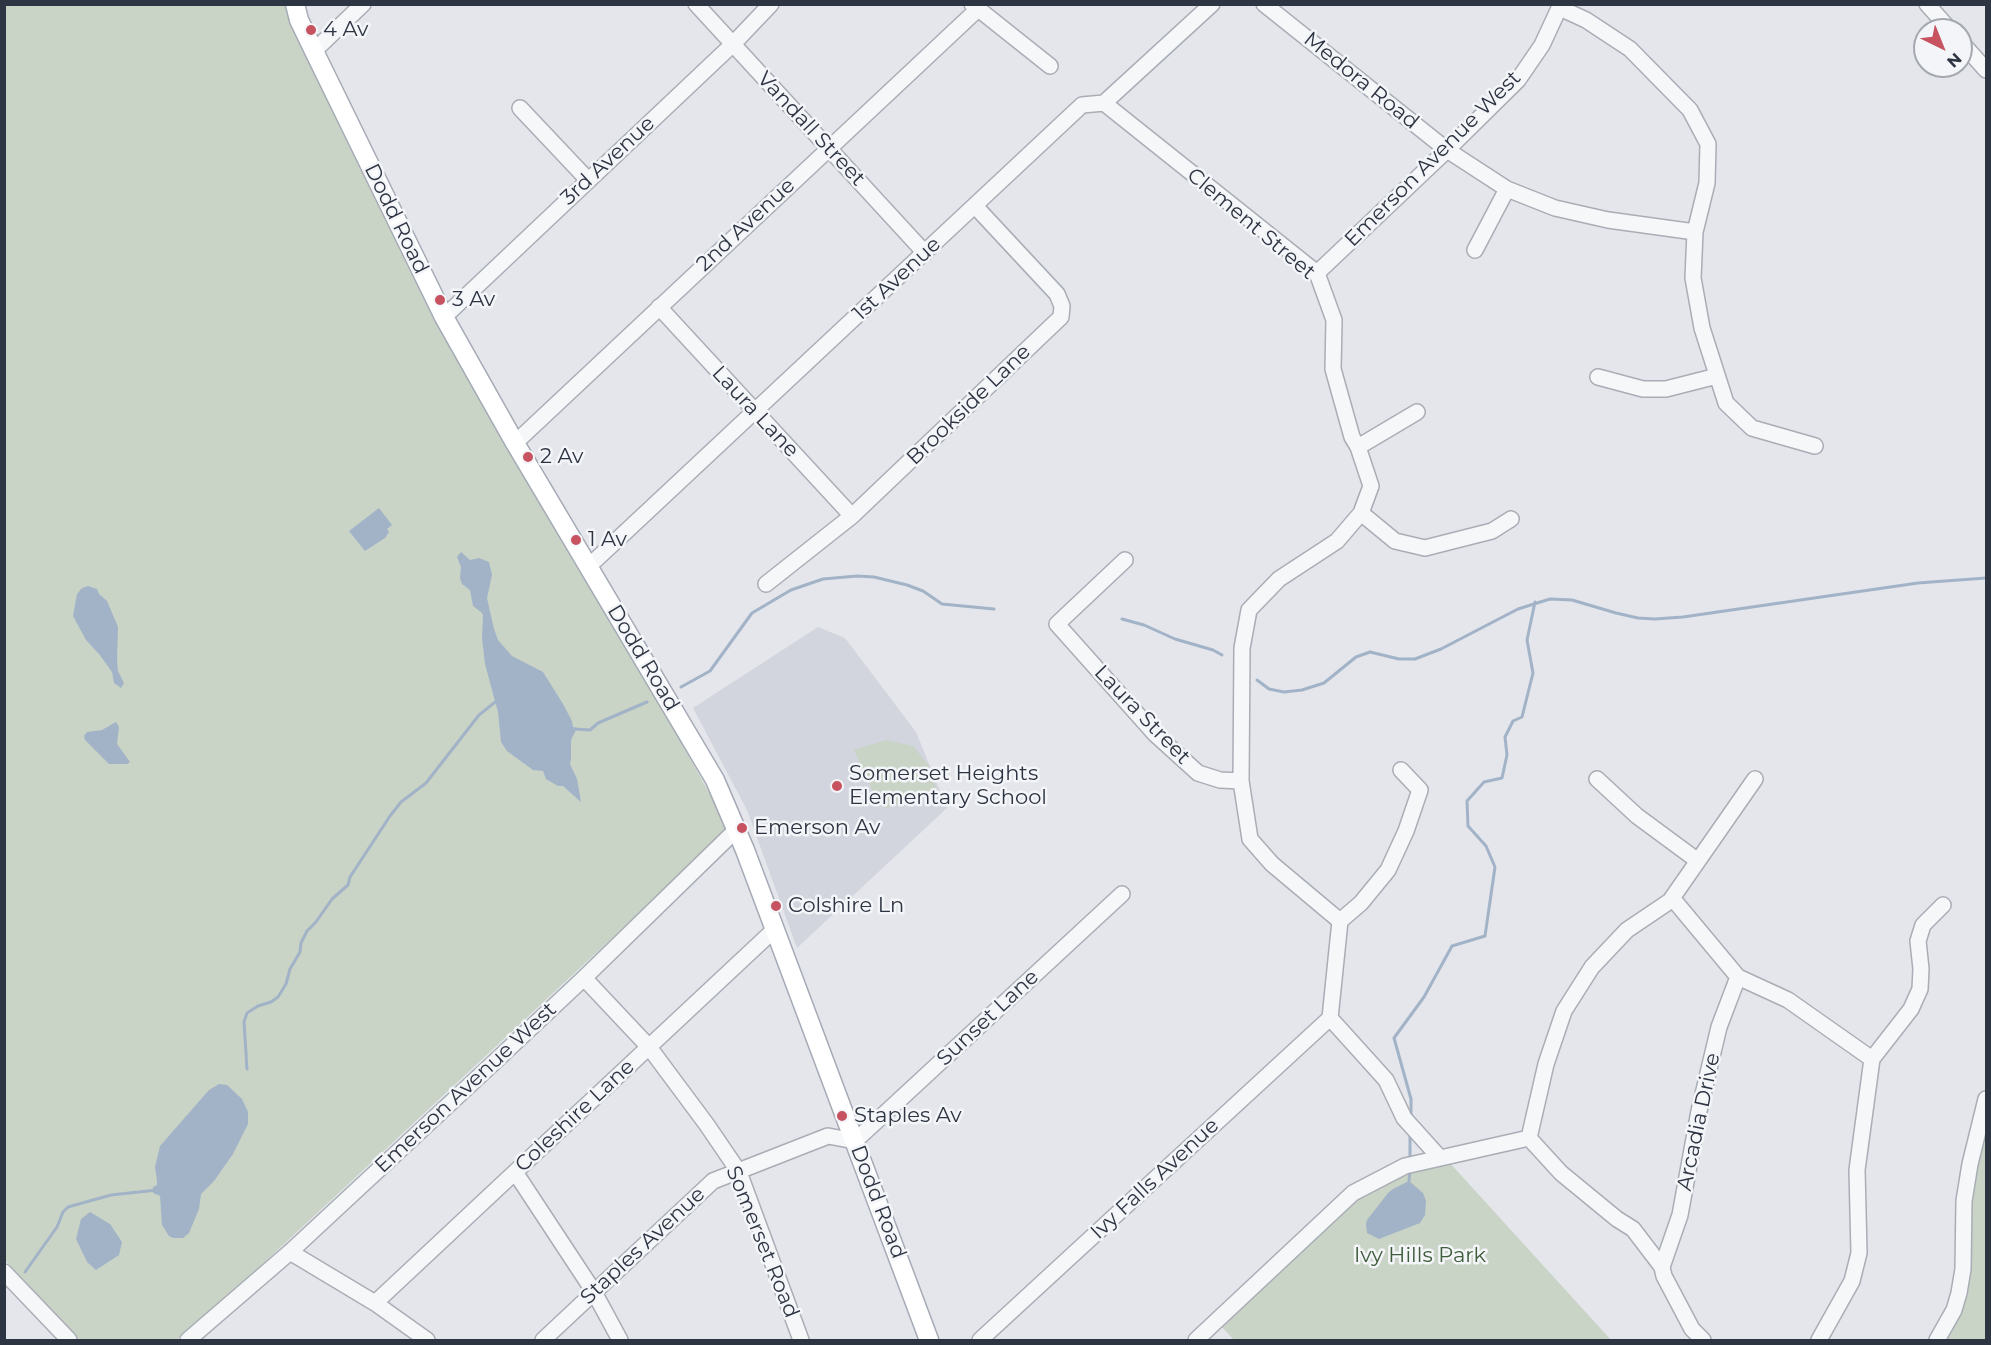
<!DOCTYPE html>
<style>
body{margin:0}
#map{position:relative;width:1991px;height:1345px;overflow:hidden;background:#e4e6eb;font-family:Montserrat,sans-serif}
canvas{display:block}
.frame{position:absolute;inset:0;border:6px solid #2d3442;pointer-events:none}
.north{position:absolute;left:1913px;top:18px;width:60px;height:60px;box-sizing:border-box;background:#f4f5f8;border:2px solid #a4a8af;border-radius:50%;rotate:137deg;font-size:16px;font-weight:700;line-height:24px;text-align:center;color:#2d3442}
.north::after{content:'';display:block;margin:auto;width:21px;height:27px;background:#c6535f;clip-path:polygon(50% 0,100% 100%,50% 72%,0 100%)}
</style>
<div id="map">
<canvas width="1991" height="1345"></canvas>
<div class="frame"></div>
<div class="north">N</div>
</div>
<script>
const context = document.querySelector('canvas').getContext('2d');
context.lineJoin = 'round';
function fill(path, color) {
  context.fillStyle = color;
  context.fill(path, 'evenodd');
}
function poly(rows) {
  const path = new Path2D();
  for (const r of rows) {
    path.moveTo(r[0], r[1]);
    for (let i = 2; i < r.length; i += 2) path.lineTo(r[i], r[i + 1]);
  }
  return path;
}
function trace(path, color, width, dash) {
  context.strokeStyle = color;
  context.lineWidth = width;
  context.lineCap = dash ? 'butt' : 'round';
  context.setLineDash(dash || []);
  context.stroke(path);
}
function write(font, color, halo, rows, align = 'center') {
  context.font = font + ' Montserrat,sans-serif';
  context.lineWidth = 5;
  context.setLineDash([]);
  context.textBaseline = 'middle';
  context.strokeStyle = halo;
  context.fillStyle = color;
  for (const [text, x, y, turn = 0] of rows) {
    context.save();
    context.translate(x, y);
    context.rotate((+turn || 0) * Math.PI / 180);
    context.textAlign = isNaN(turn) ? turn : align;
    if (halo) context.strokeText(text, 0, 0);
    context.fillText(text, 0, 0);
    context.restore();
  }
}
fill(poly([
 [818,627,845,638,916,732,947,808,797,948,747,810,693,708]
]), '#d2d5dd');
fill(poly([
 [5,5,289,5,341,130,418,284,559,536,645,677,729,829,196,1326,176,1340,80,1340,5,1260],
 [886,740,913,746,929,766,937,791,887,808,879,805,854,750],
 [1986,1108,1986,1340,1939,1340,1962,1300,1971,1153],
 [1449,1162,1611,1340,1234,1340,1220,1325,1367,1189,1400,1171]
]), '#c9d4c6');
fill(poly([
 [379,508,392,525,387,529,389,532,385,538,365,551,349,531],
 [461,552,470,560,479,558,489,562,492,575,487,598,494,629,498,640,512,656,543,672,563,704,572,721,573,727,577,728,571,740,571,759,570,764,577,779,581,802,563,786,558,786,546,779,543,771,533,770,507,751,501,742,498,712,485,664,482,638,483,615,481,612,473,606,470,590,462,584,460,578,461,567,457,557],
 [88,586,97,589,99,594,107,601,118,627,117,660,118,671,124,683,121,688,114,683,112,672,99,654,86,640,73,616,77,594,82,588],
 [116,722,119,727,117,744,130,762,127,764,109,764,85,740,84,736,87,732,102,730],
 [219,1084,227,1085,242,1099,248,1112,248,1124,233,1154,214,1181,201,1194,199,1209,189,1233,183,1238,173,1238,169,1236,162,1225,160,1196,153,1193,153,1187,157,1185,157,1181,155,1167,160,1146,209,1090],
 [1409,1181,1423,1193,1426,1201,1425,1215,1420,1223,1379,1239,1367,1233,1366,1224,1367,1220,1388,1193,1393,1189],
 [90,1212,110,1224,122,1242,119,1255,96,1270,87,1262,76,1239,81,1219]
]), '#a2b3c8');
trace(poly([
 [1122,619,1144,625,1175,639,1213,650,1222,655],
 [1257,680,1269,689,1284,692,1302,690,1324,683,1356,657,1370,652,1399,659,1415,659,1441,649,1518,609,1550,599,1572,600,1616,613,1638,618,1655,619,1683,617,1918,583,1986,578],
 [681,687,710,671,752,613,791,590,823,579,857,576,874,577,907,585,923,591,942,604,994,609],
 [574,729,590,730,598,723,647,702],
 [247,1069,244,1022,247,1013,258,1006,271,1002,278,997,286,984,290,969,300,952,301,943,307,931,316,922,332,899,348,885,350,877,390,816,401,802,426,783,479,715,499,699],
 [1411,1117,1411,1099,1394,1038,1424,997,1452,946,1485,936,1495,867,1486,846,1468,826,1467,801,1484,782,1502,778,1507,755,1505,737,1513,721,1522,717,1533,673,1527,640,1535,602],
 [1410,1159,1410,1133],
 [1409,1181,1410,1169],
 [25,1272,57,1227,63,1212,68,1207,111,1195,157,1190]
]), '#a2b3c8', 3);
const minor = poly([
 [696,4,925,253],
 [972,4,1050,66],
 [1264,4,1447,150,1507,189,1555,208,1608,220,1695,232],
 [1927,4,1950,30],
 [1560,8,1586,20,1630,49,1690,110,1708,144,1707,183,1695,232,1693,278,1702,328,1726,403,1752,428,1815,446],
 [1961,42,1986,70],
 [314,51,363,4],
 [1104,103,1317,273,1334,320,1333,369,1352,437,1358,447,1371,486,1361,513,1337,541,1279,579,1249,610,1242,648,1241,781,1250,839,1272,864,1340,921],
 [520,108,588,180],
 [1475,250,1507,189],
 [1317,273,1447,150,1518,80,1542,45,1561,4],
 [659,307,852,516],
 [444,317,733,44,771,4],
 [1598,377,1643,389,1666,389,1717,376],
 [515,443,978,9],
 [1358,447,1417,412],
 [1361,513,1395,541,1425,548,1492,531,1511,519],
 [1125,560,1057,624,1155,734,1198,773,1220,780,1241,781],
 [588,567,1082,105,1104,103,1212,4],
 [766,584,852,516,1061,317,1062,306,1057,294,975,206],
 [1597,779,1637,816,1698,861],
 [1670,901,1673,899,1738,977,1788,1000,1872,1059],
 [1340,921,1330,1018,1386,1080,1404,1118,1440,1158],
 [1340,921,1361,903,1388,870,1406,831,1420,790,1401,770],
 [584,978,649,1047,707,1125,739,1172,801,1340],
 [1529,1138,1546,1064,1564,1011,1592,967,1627,930,1670,901,1755,779],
 [1529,1138,1561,1173,1617,1219,1633,1229,1662,1267,1664,1276,1692,1329,1703,1340],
 [515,1172,594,1292,620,1340],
 [290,1252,375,1303,427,1340],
 [1662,1267,1680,1215,1699,1111,1719,1027,1738,977],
 [4,1272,69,1340],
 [375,1303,775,929],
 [188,1340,290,1252,487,1069,584,978,737,829],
 [543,1340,713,1181,828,1136,855,1141,1122,894],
 [980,1340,1330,1018],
 [1196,1340,1353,1193,1405,1166,1529,1138],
 [1819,1340,1852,1281,1859,1253,1857,1170,1872,1059,1911,1009,1920,989,1921,969,1918,941,1923,925,1943,905],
 [1937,1340,1954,1310,1959,1293,1963,1269,1964,1201,1970,1164,1986,1099]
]);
const major = poly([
 [295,4,299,20,314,51,444,317,515,443,715,780,745,850,929,1340]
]);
trace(minor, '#a9adb5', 18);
trace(major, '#a4aab6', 21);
trace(minor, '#f6f7f9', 15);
trace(major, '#fff', 18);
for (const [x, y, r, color] of [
 [311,30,6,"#c6535f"],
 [440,300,6,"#c6535f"],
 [528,457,6,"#c6535f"],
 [576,540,6,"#c6535f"],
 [837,786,6,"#c6535f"],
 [742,828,6,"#c6535f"],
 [776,906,6,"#c6535f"],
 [842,1116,6,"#c6535f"]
]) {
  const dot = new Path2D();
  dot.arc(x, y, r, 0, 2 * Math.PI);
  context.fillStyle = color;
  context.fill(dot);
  trace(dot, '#f4f5f8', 2);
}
write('21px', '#2d3442', '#f4f5f8', [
 ["4 Av",323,30],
 ["3 Av",452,300],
 ["2 Av",540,457],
 ["1 Av",588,540],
 ["Somerset Heights",849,774],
 ["Elementary School",849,798],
 ["Emerson Av",754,828],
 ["Colshire Ln",788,906],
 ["Staples Av",854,1116]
], 'left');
write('21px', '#2d3442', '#f4f5f8', [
 ["Medora Road",1361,81,39],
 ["Vandall Street",811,129,47],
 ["Emerson Avenue West",1433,159,-45],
 ["3rd Avenue",608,161,-43],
 ["Dodd Road",396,219,64],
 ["Clement Street",1251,224,40],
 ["2nd Avenue",746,225,-43],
 ["1st Avenue",897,279,-43],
 ["Brookside Lane",969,405,-44],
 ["Laura Lane",755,412,47],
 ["Dodd Road",643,658,59],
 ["Laura Street",1142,715,46],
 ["Sunset Lane",988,1018,-43],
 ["Emerson Avenue West",466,1088,-43],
 ["Coleshire Lane",575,1116,-43],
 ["Arcadia Drive",1699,1122,-78],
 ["Ivy Falls Avenue",1155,1179,-43],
 ["Dodd Road",878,1202,69],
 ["Somerset Road",762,1242,68],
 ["Staples Avenue",643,1246,-43]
]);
write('21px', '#405d3b', '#f4f5f8', [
 ["Ivy Hills Park",1420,1256]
]);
</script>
